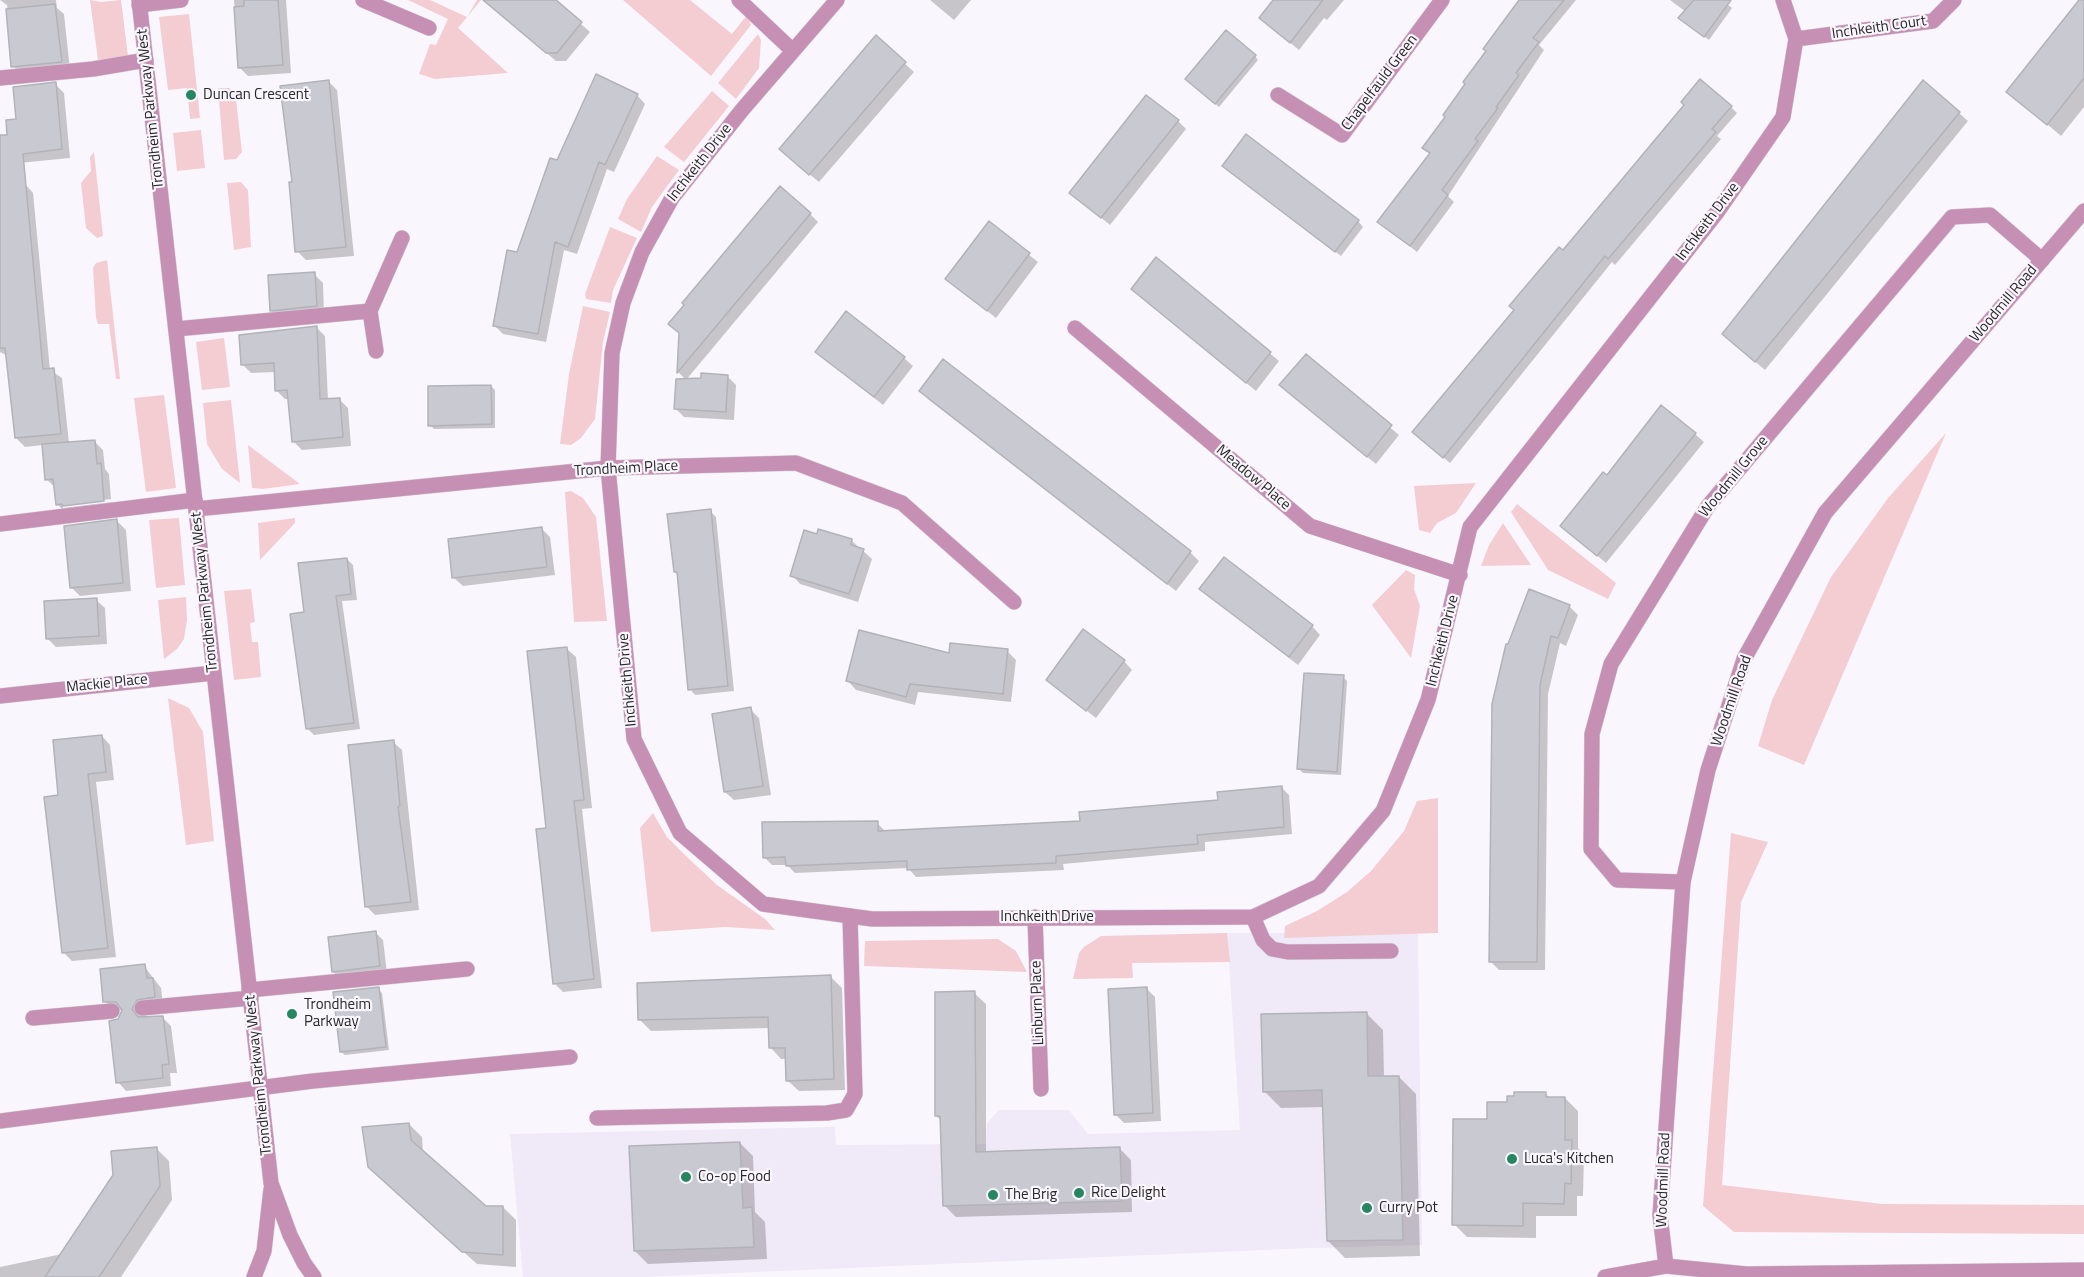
<!DOCTYPE html>
<style>
body{margin:0}
canvas{display:block;background:#faf6fd}
</style>
<canvas width="2084" height="1277"></canvas>
<script>
const context = document.querySelector('canvas').getContext('2d');
context.lineJoin = 'round';
function fill(path, color) {
  context.fillStyle = color;
  context.fill(path, 'evenodd');
}
function poly(rows) {
  const path = new Path2D();
  for (const r of rows) {
    path.moveTo(r[0], r[1]);
    for (let i = 2; i < r.length; i += 2) path.lineTo(r[i], r[i + 1]);
  }
  return path;
}
function trace(path, color, width, dash) {
  context.strokeStyle = color;
  context.lineWidth = width;
  context.lineCap = dash ? 'butt' : 'round';
  context.setLineDash(dash || []);
  context.stroke(path);
}
function write(font, color, halo, rows, align = 'center') {
  context.font = font + ' "Titillium Web",sans-serif';
  context.lineWidth = 4.5;
  context.setLineDash([]);
  context.textBaseline = 'middle';
  context.strokeStyle = halo;
  context.fillStyle = color;
  for (const [text, x, y, turn = 0] of rows) {
    context.save();
    context.translate(x, y);
    context.rotate((+turn || 0) * Math.PI / 180);
    context.textAlign = isNaN(turn) ? turn : align;
    if (halo) context.strokeText(text, 0, 0);
    context.fillText(text, 0, 0);
    context.restore();
  }
}
fill(poly([
 [1227,933,1418,933,1422,1245,1310,1248,642,1277,523,1277,510,1134,835,1127,836,1145,986,1144,987,1123,999,1110,1069,1110,1088,1134,1240,1130]
]), '#f0e9f7');
fill(poly([
 [90,0,101,2,121,0,128,56,98,60],
 [408,0,430,0,467,17,477,0,481,0,458,28,508,73,435,79,419,74,430,44,436,45,448,19],
 [623,0,690,0,732,34,747,15,751,25,711,76],
 [189,14,200,118,190,119,187,88,168,90,159,17],
 [758,34,761,40,759,68,736,99,718,83],
 [218,88,229,88,235,91,242,152,236,159,224,160],
 [712,91,729,106,684,162,664,147],
 [201,130,205,168,177,171,173,133],
 [94,152,103,236,97,238,86,228,81,183,91,171,90,157],
 [657,156,679,170,652,207,641,232,618,219,627,199],
 [241,182,248,190,251,247,234,250,227,183],
 [610,227,637,238,613,290,611,303,586,299,585,294],
 [107,260,120,379,116,379,109,324,98,324,96,318,93,268,96,263],
 [583,306,610,312,603,342,595,419,581,438,571,445,560,444,569,374],
 [224,338,230,387,202,390,196,342],
 [164,395,176,488,146,492,134,398],
 [231,400,240,483,222,469,207,444,203,403],
 [1946,433,1804,765,1758,746,1772,700,1831,577,1888,498],
 [248,445,300,484,263,489,252,488],
 [1476,483,1456,513,1437,523,1430,533,1419,530,1414,486],
 [571,491,583,498,596,517,607,621,574,622,565,492],
 [1517,504,1616,583,1608,599,1548,570,1511,512],
 [179,518,185,585,156,588,149,520],
 [295,518,295,523,260,560,258,523],
 [1503,523,1531,565,1481,566,1489,545],
 [1406,570,1415,575,1414,589,1420,606,1411,658,1372,605],
 [251,589,255,622,250,623,252,642,258,642,261,677,234,680,224,591],
 [186,597,187,620,184,639,177,649,164,659,158,600],
 [168,698,189,708,203,732,214,841,186,845],
 [1438,798,1438,933,1284,938,1285,926,1317,911,1347,892,1371,871,1404,831,1417,801],
 [653,813,667,837,686,856,717,885,765,919,775,930,725,927,651,932,640,828],
 [1731,833,1768,842,1741,902,1722,1185,1882,1204,2084,1205,2084,1234,1734,1232,1703,1206],
 [1227,933,1230,962,1132,963,1133,978,1073,979,1079,953,1084,947,1101,936],
 [998,939,1016,951,1027,972,864,966,865,941]
]), '#f4cdd2');
fill(poly([
 [0,0,56,0,57,8,64,14,70,70,22,75,13,66,7,5],
 [234,0,286,0,291,73,248,76,239,67],
 [504,0,554,0,590,32,566,61,556,61,505,18],
 [930,0,971,0,954,20],
 [1276,0,1344,0,1327,20,1324,18,1299,50,1270,26],
 [1521,0,1576,0,1539,45,1544,50,1448,196,1454,202,1417,252,1379,222,1431,154,1424,148],
 [1670,0,1722,0,1732,8,1709,40,1684,22,1686,12],
 [2081,0,2084,0,2084,107,2061,136,2008,91],
 [876,37,914,72,819,182,790,158],
 [1255,56,1258,60,1219,107,1191,83],
 [329,82,337,90,354,256,306,260,297,251],
 [55,84,64,93,70,158,19,163,18,121],
 [637,95,645,104,614,172,607,169,577,254,564,250,546,342,503,334,494,325,518,253,558,162],
 [1731,107,1737,113,1717,136,1721,139,1615,265,1612,262,1450,463,1420,438,1563,253],
 [1959,113,1968,121,1765,370,1732,342],
 [1178,121,1186,129,1110,225,1071,193],
 [1230,172,1358,221,1363,227,1341,256],
 [25,184,33,193,50,370,62,378,69,443,94,441,103,450,105,469,109,474,111,499,63,505,63,508,112,502,112,510,66,513,57,504,56,488,46,479,43,445,25,447,16,438,8,356,0,352,0,187],
 [810,214,818,222,686,380,678,372,681,334],
 [989,223,1038,262,996,318,947,279],
 [1157,259,1279,361,1256,391,1141,297],
 [314,274,323,283,324,314,280,319,271,310],
 [316,327,325,336,328,400,339,399,348,408,351,446,302,450,293,441,289,399,285,399,276,390,276,372,251,373,242,364],
 [1306,356,1399,435,1376,464,1290,394],
 [904,358,913,366,883,405,826,360],
 [943,361,1190,552,1199,561,1176,591,929,400,921,391],
 [727,376,736,385,734,420,684,417,676,409],
 [491,386,495,390,495,428,434,429,430,425],
 [1695,434,1704,442,1606,563,1562,526,1607,477],
 [710,511,716,517,734,691,695,695,690,689,678,575,675,572],
 [117,521,126,530,131,591,80,596,71,587],
 [542,529,550,537,555,575,463,586,454,578],
 [852,541,872,559,858,602,800,584,792,575],
 [347,559,353,565,357,600,342,601,360,729,314,735,307,728,306,613],
 [1201,589,1312,626,1320,635,1298,665],
 [96,600,105,608,107,644,56,647,47,638],
 [1569,606,1578,615,1566,646,1560,643,1548,694,1545,970,1499,970,1490,961,1494,704],
 [567,649,576,657,592,808,582,809,602,988,563,992,554,983,547,829],
 [1007,651,1016,660,1011,702,918,692,915,705,856,690,848,681,950,655],
 [1124,661,1132,670,1096,718,1048,680],
 [1343,677,1347,681,1341,775,1303,773,1299,769],
 [750,709,759,718,771,795,734,800,725,792],
 [102,736,110,745,114,780,96,782,116,957,72,961,63,952,59,797],
 [393,742,402,750,419,910,375,915,367,907],
 [1281,787,1289,795,1292,834,1205,842,1205,851,1063,864,1064,870,916,877,908,868,795,873,787,865,772,865,764,857,877,823,885,831,1082,822,1220,801],
 [376,933,383,940,387,973,341,979,333,972],
 [144,966,161,988,163,1005,145,1008,141,1018,162,1017,171,1026,177,1073,170,1073,171,1086,126,1091,118,1082,119,1020,123,1010,114,1010,105,1001],
 [831,977,842,988,845,1090,799,1091,787,1080,787,1059,781,1059,770,1047,770,1028,651,1031,640,1020],
 [1146,988,1155,997,1161,1121,1124,1123,1115,1114],
 [378,989,382,993,389,1050,345,1055,341,1052],
 [974,993,986,1004,986,1153,1120,1149,1131,1160,1132,1212,956,1217,945,1206,942,1121,936,1116],
 [1366,1013,1383,1030,1384,1077,1399,1077,1416,1094,1420,1256,1345,1258,1328,1241,1324,1107,1281,1108,1264,1091],
 [1546,1094,1550,1098,1565,1098,1578,1111,1578,1148,1584,1155,1583,1196,1577,1196,1577,1216,1536,1216,1536,1238,1467,1237,1454,1224,1489,1121,1508,1103],
 [409,1124,422,1137,423,1153,486,1207,503,1207,516,1220,516,1267,477,1264,383,1180],
 [740,1143,753,1156,755,1212,765,1222,767,1259,648,1264,635,1251],
 [156,1148,169,1161,172,1200,121,1277,0,1277,0,1267,62,1254]
]), '#0003');
const building = poly([
 [244,0,278,0,283,65,238,68,234,7,244,6,244,0],
 [483,0,556,0,582,22,557,53,546,53,483,0],
 [1273,0,1323,0,1290,43,1259,18,1273,0],
 [1519,0,1564,0,1533,38,1539,42,1516,73,1519,75,1496,107,1498,108,1475,139,1478,141,1442,190,1448,195,1410,246,1377,222,1430,153,1422,148,1445,117,1443,115,1465,84,1463,82,1486,51,1483,49,1519,0],
 [1694,0,1731,0,1704,37,1678,18,1694,0],
 [2079,0,2084,0,2084,78,2047,125,2006,92,2079,0],
 [55,4,62,62,11,67,6,9,55,4],
 [1226,30,1256,55,1215,104,1185,79,1226,30],
 [876,35,906,62,809,175,779,149,876,35],
 [596,74,638,94,605,165,599,162,568,247,555,242,538,334,493,326,507,250,517,252,550,158,557,160,596,74],
 [1700,79,1732,106,1712,129,1716,132,1608,259,1605,256,1443,458,1412,432,1514,310,1509,306,1559,247,1563,250,1684,105,1681,102,1700,79],
 [329,80,346,247,295,252,289,182,292,182,280,86,329,80],
 [1923,80,1960,112,1755,362,1722,334,1923,80],
 [56,82,62,149,23,154,43,369,54,368,61,434,15,438,5,348,0,348,0,135,7,135,6,120,16,119,13,87,56,82],
 [1146,95,1179,120,1101,218,1069,193,1146,95],
 [1246,134,1359,220,1335,252,1222,166,1246,134],
 [780,186,811,213,677,373,679,333,668,324,684,305,682,303,780,186],
 [989,221,1030,253,987,311,945,279,989,221],
 [1156,257,1271,352,1246,383,1131,289,1156,257],
 [315,272,317,306,270,311,268,275,315,272],
 [846,311,905,357,874,397,815,352,846,311],
 [317,326,320,399,340,398,343,437,292,442,287,390,275,391,274,363,241,365,239,335,317,326],
 [1306,354,1392,425,1367,457,1279,385,1306,354],
 [943,359,1191,551,1167,584,919,391,943,359],
 [701,373,728,375,726,412,674,409,676,379,701,378,701,373],
 [491,385,492,424,428,426,428,386,491,385],
 [1661,405,1696,433,1597,556,1560,526,1603,472,1607,475,1661,405],
 [95,440,97,464,101,463,104,501,63,506,62,504,56,505,53,479,45,480,42,444,95,440],
 [711,509,728,686,688,690,677,572,674,572,667,514,711,509],
 [117,519,123,583,70,588,64,526,117,519],
 [542,527,547,567,452,578,448,539,542,527],
 [818,529,852,539,851,545,864,549,849,594,790,576,804,530,817,534,818,529],
 [1224,557,1313,625,1289,657,1199,589,1224,557],
 [347,558,351,594,336,596,354,723,306,729,290,614,304,612,298,563,347,558],
 [1529,589,1570,605,1558,638,1551,636,1540,685,1537,962,1489,962,1492,704,1506,644,1508,644,1529,589],
 [97,598,99,636,46,639,44,601,97,598],
 [1083,629,1125,660,1086,711,1046,680,1083,629],
 [859,630,949,653,950,643,1008,649,1003,694,910,684,906,697,846,681,859,630],
 [567,647,584,800,574,801,594,979,553,984,536,829,546,828,527,651,567,647],
 [1304,673,1344,675,1337,772,1297,769,1304,673],
 [751,707,763,786,724,792,712,714,751,707],
 [102,735,106,772,88,774,108,948,62,953,44,797,58,795,53,740,102,735],
 [394,740,400,806,398,807,411,902,365,907,348,745,394,740],
 [1282,786,1284,827,1197,835,1198,844,1056,856,1056,863,907,870,907,861,786,866,785,857,763,858,762,822,878,821,878,831,1080,821,1079,812,1218,800,1217,792,1282,786],
 [376,931,380,966,332,972,328,937,376,931],
 [145,964,147,978,153,978,155,997,137,1000,132,1009,138,1017,163,1016,169,1064,162,1065,163,1078,116,1083,109,1021,118,1019,122,1010,116,1002,103,1002,100,969,145,964],
 [831,975,834,1079,786,1081,785,1048,769,1048,768,1017,638,1020,637,983,831,975],
 [379,987,386,1047,340,1052,333,992,379,987],
 [1147,987,1153,1113,1114,1115,1108,989,1147,987],
 [975,991,976,1152,1120,1147,1122,1201,943,1206,940,1116,935,1116,935,992,975,991],
 [1367,1012,1368,1076,1399,1076,1403,1240,1327,1241,1322,1090,1263,1092,1261,1014,1367,1012],
 [1514,1092,1546,1092,1546,1097,1565,1097,1565,1140,1572,1140,1571,1184,1565,1183,1564,1204,1523,1203,1523,1226,1452,1225,1453,1119,1487,1119,1487,1102,1507,1102,1507,1096,1514,1096,1514,1092],
 [409,1123,411,1140,486,1206,503,1206,503,1255,462,1252,368,1167,362,1127,409,1123],
 [740,1142,743,1208,752,1207,754,1247,634,1251,629,1146,740,1142],
 [157,1147,160,1186,99,1277,45,1277,113,1175,111,1151,157,1147]
]);
fill(building, '#c9cad1');
trace(building, '#b2b2b9', 1.5);
const service = poly([
 [363,0,429,28],
 [139,5,181,0],
 [0,78,93,69,146,60],
 [176,329,370,311],
 [376,351,370,311,402,238],
 [0,524,195,500],
 [1253,917,1263,940,1272,949,1288,952,1391,951],
 [249,990,467,969],
 [142,1008,251,998],
 [33,1018,112,1011],
 [597,1118,827,1113,846,1110,855,1094,850,916],
 [0,1121,313,1081,570,1057]
]);
const minor = poly([
 [139,0,268,1156,271,1183,290,1235,304,1263,314,1277],
 [739,0,793,51],
 [837,0,742,110,672,198,642,252,623,303,612,353,608,468,634,739,680,833,763,904,872,919,1253,917,1319,886,1383,811,1428,700,1470,527,1718,211,1783,117,1796,39,1783,0],
 [1796,39,1933,21,1954,0],
 [1278,95,1342,135,1442,0],
 [1075,328,1310,526,1460,575],
 [196,509,608,468,796,463,902,503,1014,602],
 [0,696,213,673],
 [1683,882,1617,880,1591,849,1592,734,1611,664,1708,506,1952,217,1990,215,2042,260],
 [1035,917,1041,1089],
 [254,1277,264,1251,271,1189]
]);
const tertiary = poly([
 [1666,1266,1660,1215,1683,882,1708,770,1744,659,1825,513,2084,211],
 [1605,1277,1666,1266,1746,1274,2084,1270]
]);
trace(service, '#d4d1d7', 16);
trace(minor, '#d4d1d7', 16);
trace(tertiary, '#d4d1d7', 16);
trace(service, '#c690b4', 15);
trace(minor, '#c690b4', 15);
trace(tertiary, '#c690b4', 15);
for (const [x, y, r, color] of [
 [191,95,6,"#25865f"],
 [292,1014,6,"#25865f"],
 [1512,1159,6,"#25865f"],
 [686,1177,6,"#25865f"],
 [1079,1193,6,"#25865f"],
 [993,1195,6,"#25865f"],
 [1367,1208,6,"#25865f"]
]) {
  const dot = new Path2D();
  dot.arc(x, y, r, 0, 2 * Math.PI);
  context.fillStyle = color;
  context.fill(dot);
  trace(dot, '#faf6fd', 2);
}
write('15px', '#282729', '#faf6fd', [
 ["Inchkeith Court",1879,28,-8],
 ["Chapelfauld Green",1380,83,-53],
 ["Trondheim Parkway West",151,109,-96],
 ["Inchkeith Drive",700,163,-52],
 ["Inchkeith Drive",1708,222,-53],
 ["Woodmill Road",2004,304,-50],
 ["Trondheim Place",626,469,-3],
 ["Woodmill Grove",1734,477,-51],
 ["Meadow Place",1253,478,40],
 ["Trondheim Parkway West",205,592,-96],
 ["Inchkeith Drive",1443,641,-76],
 ["Inchkeith Drive",628,680,-95],
 ["Mackie Place",107,684,-6],
 ["Woodmill Road",1732,701,-71],
 ["Inchkeith Drive",1047,917],
 ["Linburn Place",1038,1003,-92],
 ["Trondheim Parkway West",259,1075,-96],
 ["Woodmill Road",1664,1180,-88]
]);
write('15px', '#282729', '#faf6fd', [
 ["Duncan Crescent",203,95],
 ["Trondheim",304,1005],
 ["Parkway",304,1022],
 ["Luca's Kitchen",1524,1159],
 ["Co-op Food",698,1177],
 ["Rice Delight",1091,1193],
 ["The Brig",1005,1195],
 ["Curry Pot",1379,1208]
], 'left');
</script>
